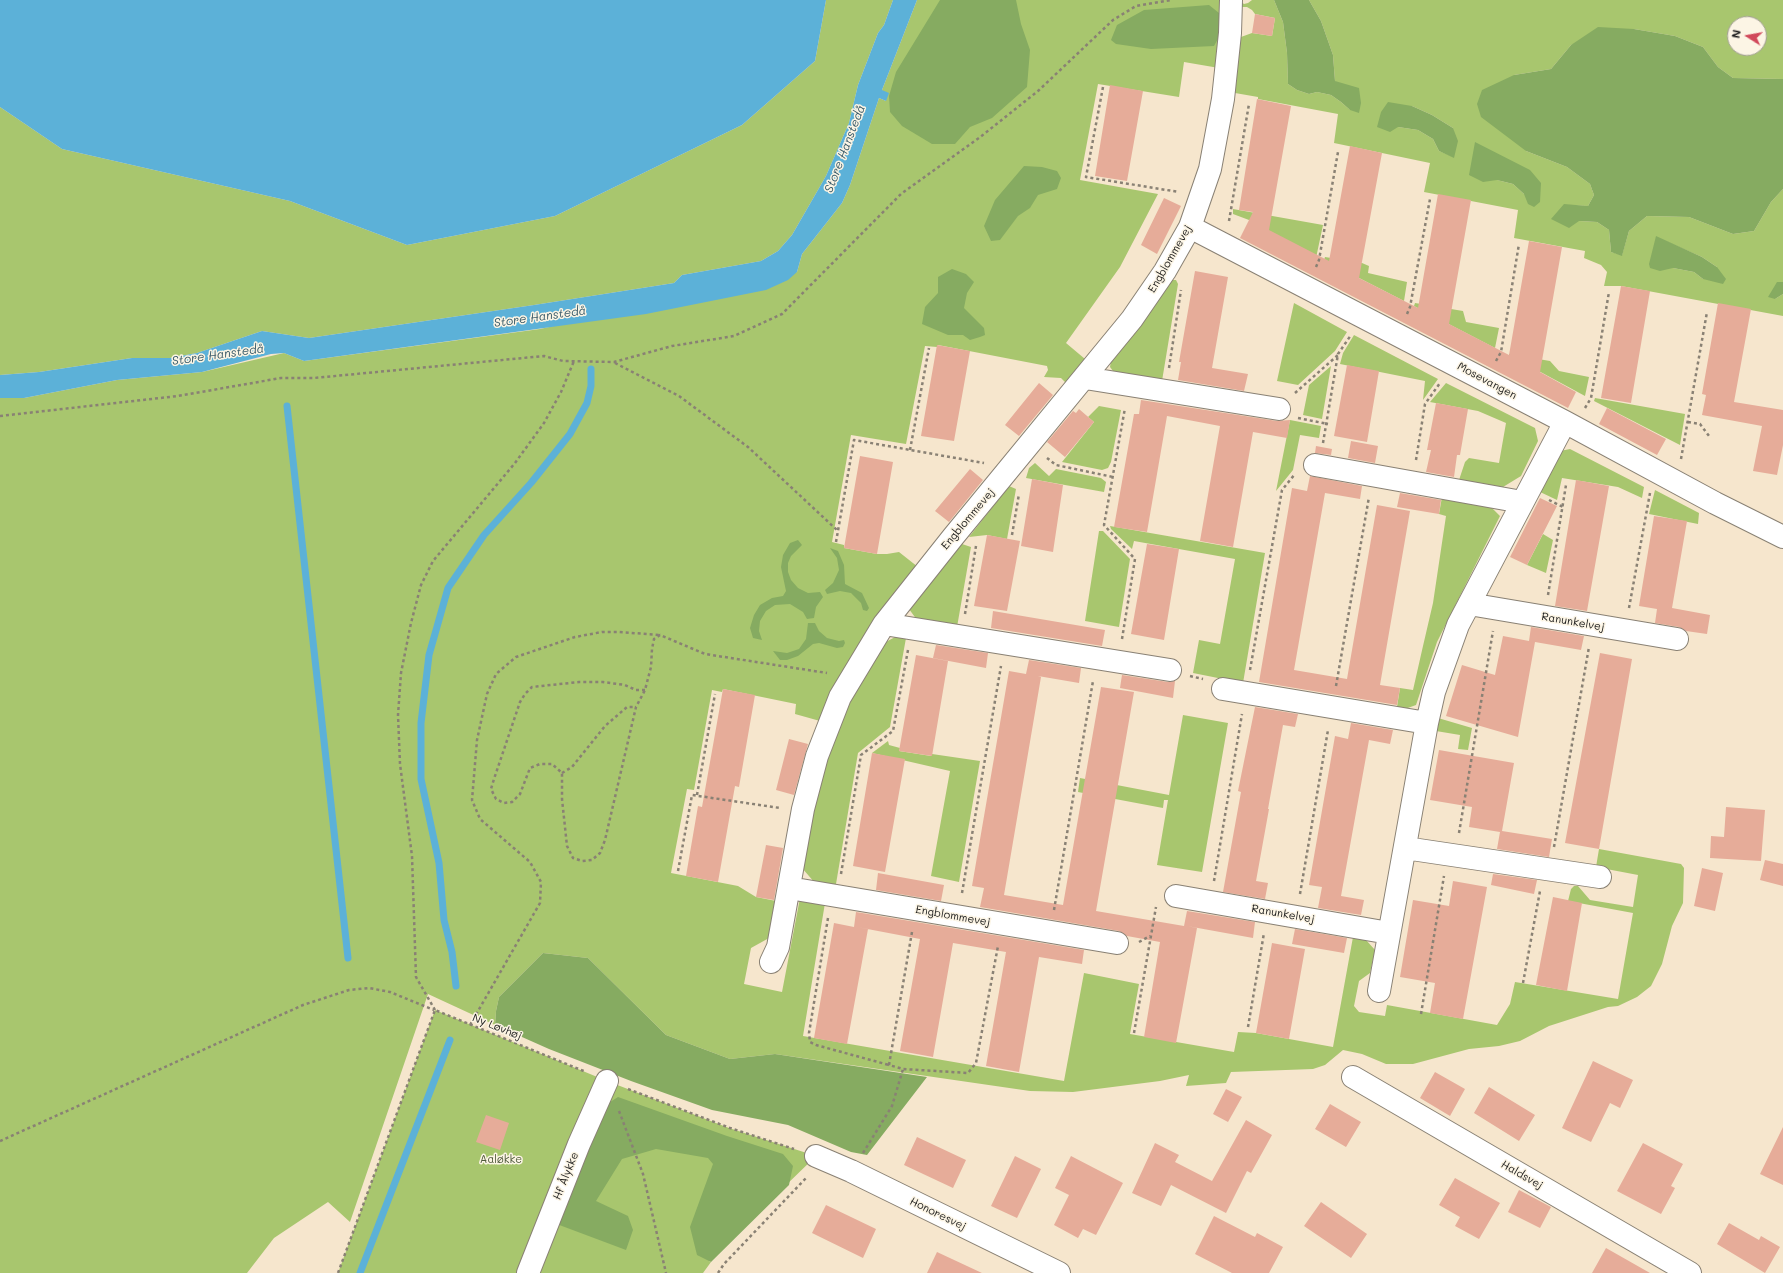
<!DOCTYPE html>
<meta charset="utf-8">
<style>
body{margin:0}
#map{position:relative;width:1783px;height:1273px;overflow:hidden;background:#f6e6cd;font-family:Mali,sans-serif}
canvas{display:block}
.north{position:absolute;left:1727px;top:16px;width:40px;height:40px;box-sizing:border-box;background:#fcf5e5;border:1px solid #a29e95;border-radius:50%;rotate:281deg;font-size:11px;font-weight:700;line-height:16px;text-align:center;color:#1c1c1c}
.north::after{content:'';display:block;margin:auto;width:14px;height:18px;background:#d1495b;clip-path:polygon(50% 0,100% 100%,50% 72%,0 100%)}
</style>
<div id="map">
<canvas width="1783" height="1273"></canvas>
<div class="north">N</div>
</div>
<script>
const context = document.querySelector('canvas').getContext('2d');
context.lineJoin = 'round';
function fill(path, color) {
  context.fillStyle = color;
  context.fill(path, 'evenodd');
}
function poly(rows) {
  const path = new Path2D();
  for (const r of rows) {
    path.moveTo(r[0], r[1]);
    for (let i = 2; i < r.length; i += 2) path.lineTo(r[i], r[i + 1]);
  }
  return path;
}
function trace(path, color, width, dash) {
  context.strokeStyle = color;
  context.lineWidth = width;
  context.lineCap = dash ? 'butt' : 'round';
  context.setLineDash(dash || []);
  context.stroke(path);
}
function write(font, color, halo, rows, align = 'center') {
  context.font = font + ' Mali,sans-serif';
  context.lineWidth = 3;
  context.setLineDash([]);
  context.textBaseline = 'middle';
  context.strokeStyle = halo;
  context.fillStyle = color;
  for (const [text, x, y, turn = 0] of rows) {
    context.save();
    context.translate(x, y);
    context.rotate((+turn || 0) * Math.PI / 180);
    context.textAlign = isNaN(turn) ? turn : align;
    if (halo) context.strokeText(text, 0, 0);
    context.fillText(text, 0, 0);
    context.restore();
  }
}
fill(poly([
 [826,0,893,0,884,25,878,33,858,85,849,123,826,176,792,235,778,251,761,261,682,275,674,283,534,305,309,338,262,331,197,353,170,358,132,358,39,372,0,375,0,107,62,149,290,201,407,245,555,216,742,125,815,61],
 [917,0,1220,0,1219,68,1184,62,1179,97,1098,84,1080,180,1158,194,1120,267,1066,343,1085,359,1066,383,1061,378,1044,377,1048,370,1047,366,938,345,937,347,925,346,906,444,851,435,832,542,844,545,844,548,877,554,887,554,899,552,918,567,820,721,795,714,796,704,723,689,722,692,712,690,694,790,687,789,671,873,738,886,756,897,776,901,769,938,751,948,744,984,782,992,800,898,825,903,803,1036,1064,1081,1084,973,1139,984,1130,1034,1234,1052,1238,1032,1256,1033,1333,1047,1353,937,1366,940,1375,950,1370,973,1359,981,1354,1006,1359,1012,1385,1016,1387,1005,1497,1025,1510,1004,1515,982,1618,999,1633,913,1568,901,1571,889,1574,886,1578,886,1590,900,1633,907,1638,875,1596,867,1599,849,1681,864,1684,868,1683,903,1672,926,1662,964,1651,986,1637,997,1618,1006,1608,1007,1549,1026,1520,1041,1499,1046,1469,1049,1413,1064,1386,1064,1362,1054,1343,1050,1325,1065,1313,1069,1231,1072,1226,1083,1186,1086,1189,1075,1160,1081,1073,1092,1030,1091,775,1054,730,1059,666,1035,588,958,543,953,499,997,496,1011,495,1025,428,994,350,1222,328,1202,274,1238,247,1273,0,1273,0,398,24,398,117,380,202,372,284,353,304,361,540,329,797,272,802,254,842,203,850,185,879,98,886,101,882,90],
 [1252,0,1274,0,1283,22,1287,53,1288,84,1297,90,1309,94,1317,92,1331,95,1341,102,1350,110,1335,81,1333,55,1321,21,1309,0,1783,0,1783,79,1733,78,1718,67,1703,47,1675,36,1634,29,1571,45,1551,69,1514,75,1526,151,1567,167,1590,184,1594,195,1588,206,1564,205,1579,221,1597,222,1609,230,1611,252,1622,255,1629,231,1647,216,1689,217,1733,234,1754,231,1771,202,1783,189,1783,282,1775,299,1783,294,1783,316,1621,286,1604,286,1607,272,1601,265,1584,258,1585,251,1514,238,1518,210,1424,192,1430,163,1334,143,1338,114,1258,99,1258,97,1235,93,1236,53,1241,37,1252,33,1272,36,1275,18,1255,14,1252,10,1247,7,1240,7,1240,1,1244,4,1248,3],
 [1735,24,1759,24,1759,48,1735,48],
 [1412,106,1432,115,1453,128,1454,157,1439,151,1433,139,1418,130,1398,127],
 [1497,180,1541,183,1524,194,1513,184],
 [1656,237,1702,257,1717,267,1703,279,1694,272,1673,268],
 [1233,209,1323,225,1316,258,1249,220,1233,214],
 [1325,257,1362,263,1369,266,1368,273,1407,282,1404,301,1324,260],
 [1170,280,1176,280,1178,284,1162,381,1113,371,1110,367,1111,361],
 [1294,303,1347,332,1335,351,1298,385,1277,381],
 [1415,303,1463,311,1466,322,1499,328,1495,348,1414,306],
 [1354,335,1438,379,1423,400,1425,381,1340,364,1343,353],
 [1509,354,1550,361,1559,371,1589,377,1585,396,1509,355],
 [1331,366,1322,419,1303,415,1309,385],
 [1446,383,1535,428,1538,441,1521,476,1503,487,1459,480,1465,462,1469,458,1499,463,1506,423,1478,411,1430,402],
 [1595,398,1685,414,1680,445,1594,401],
 [1099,406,1121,410,1111,462,1108,468,1102,470,1062,462,1094,422,1088,417],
 [1290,420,1321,426,1319,438,1300,435,1293,470,1276,491],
 [1570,449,1644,487,1642,498,1618,487,1562,478,1557,500,1538,491,1560,451],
 [1035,463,1049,476,1056,469,1101,478,1106,482,1104,492,1026,478,1029,468],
 [1009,486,1016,489,1007,539,987,535,969,537],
 [1655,490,1699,513,1698,524,1649,514],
 [1442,497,1491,507,1500,516,1437,642,1416,705,1405,709,1397,707,1400,688,1413,690,1423,646,1433,603,1446,516,1439,514],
 [1110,526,1265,553,1243,683,1193,673,1199,640,1220,644,1235,559,1134,541,1132,549,1111,529],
 [1099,531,1103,531,1130,559,1119,627,1085,621],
 [1543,534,1553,540,1546,573,1527,565],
 [962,544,971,547,957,627,917,620,909,609],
 [897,636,906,638,890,727,858,753,836,884,832,886,815,883,802,868,811,816,824,769,840,724,858,686,882,644],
 [1183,715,1228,723,1202,872,1157,865,1168,800,1164,800,1163,808,1078,792,1080,778,1169,795],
 [1438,718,1472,728,1468,750,1458,749,1460,735,1436,731],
 [888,741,889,745,900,748,899,751,931,756,932,754,980,761,959,882,931,876,950,771,872,753],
 [435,1010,607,1081,729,1128,816,1156,711,1258,709,1261,711,1262,703,1273,338,1273]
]), '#a8c66e');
fill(poly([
 [940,0,1016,0,1021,24,1030,50,1027,87,992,118,970,127,955,144,932,144,902,126,890,112,889,96,896,72],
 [1274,0,1309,0,1321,21,1333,55,1335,81,1359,88,1361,103,1359,113,1350,110,1341,102,1331,95,1317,92,1309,94,1297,90,1288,84,1287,53,1283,22],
 [1209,5,1219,13,1219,37,1214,46,1151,49,1116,44,1111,40,1117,25,1144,10],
 [1598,27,1634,29,1675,36,1703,47,1718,67,1733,78,1783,79,1783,189,1771,202,1754,231,1733,234,1689,217,1647,216,1629,231,1622,256,1611,252,1609,230,1597,222,1579,221,1569,228,1551,219,1564,204,1588,206,1594,195,1590,184,1567,167,1526,151,1481,117,1477,104,1482,90,1514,75,1551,69,1571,45],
 [1388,102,1412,106,1432,115,1453,128,1458,141,1454,158,1439,151,1433,139,1418,130,1398,127,1390,132,1377,127,1381,112],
 [1475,142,1530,170,1541,183,1540,202,1534,207,1528,204,1524,194,1513,184,1497,180,1483,182,1469,175],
 [1024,166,1042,167,1057,171,1061,178,1057,189,1038,195,1030,208,1018,216,1000,240,991,241,984,226,995,200],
 [1656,236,1702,257,1717,267,1726,279,1723,284,1703,279,1694,272,1673,268,1660,271,1650,268,1649,264],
 [952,269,966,274,974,282,967,293,964,308,984,328,985,335,980,337,970,340,963,335,948,335,922,324,925,307,938,293,938,277],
 [1777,282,1783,282,1783,294,1775,299,1768,297],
 [798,540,802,545,791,556,788,563,788,572,791,580,798,588,808,593,820,592,823,597,816,607,814,618,807,619,803,612,790,604,775,605,766,611,760,621,759,631,762,640,753,638,750,628,754,615,760,605,772,598,783,596,786,591,781,567,783,555,790,543],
 [830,548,838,551,844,565,845,584,862,593,869,608,867,611,863,610,861,603,851,593,840,591,827,594,825,590,833,583,839,570,837,558],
 [808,623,815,623,819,631,827,638,839,641,844,640,845,643,843,647,837,648,819,643,813,644,798,656,787,660,780,660,773,651,787,653,799,649,806,639],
 [543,953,588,958,666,1035,730,1059,775,1054,927,1077,867,1155,851,1152,788,1125,712,1110,631,1081,549,1049,495,1025,496,1011,499,997],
 [618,1097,727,1136,783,1154,793,1166,789,1185,711,1262,697,1255,690,1227,713,1164,708,1158,656,1149,622,1159,596,1201,628,1216,633,1230,626,1250,554,1223,604,1106]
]), '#86ab61');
fill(poly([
 [0,0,826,0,815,61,742,125,555,216,407,245,290,201,62,149,0,107],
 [893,0,917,0,882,90,889,93,886,101,879,98,850,185,842,203,802,254,797,272,788,280,766,290,646,314,304,361,284,353,271,354,202,372,117,380,24,398,0,398,0,375,39,372,132,358,170,358,197,353,262,331,309,338,534,305,674,283,682,275,761,261,778,251,792,235,826,176,849,123,858,85,878,33,884,25]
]), '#5cb1d8');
trace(poly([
 [287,406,348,958],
 [456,986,452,952,444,920,439,863,421,779,421,723,429,655,448,588,484,535,531,483,570,434,587,403,591,386,591,369],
 [360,1273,450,1040]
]), '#5cb1d8', 7);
fill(poly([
 [1255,14,1275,18,1272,36,1252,33],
 [1110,85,1143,91,1127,181,1095,176],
 [1257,99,1291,106,1269,230,1329,261,1350,146,1382,153,1359,278,1418,308,1438,194,1471,200,1449,324,1509,355,1529,241,1562,247,1540,372,1576,392,1568,408,1240,238,1253,212,1239,210],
 [1164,198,1181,206,1157,254,1141,245],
 [1195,271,1228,277,1212,368,1248,374,1244,391,1178,380,1181,362,1179,362],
 [1621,286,1650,291,1631,403,1601,398],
 [1718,303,1751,309,1734,402,1783,410,1783,445,1777,475,1753,471,1762,426,1702,415,1706,395,1702,394],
 [937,345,970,351,954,441,921,436],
 [1347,365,1379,371,1367,442,1334,436],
 [1039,383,1053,395,1019,436,1005,425],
 [1141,400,1277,421,1290,420,1287,438,1253,432,1233,547,1200,541,1220,426,1167,416,1147,532,1114,527,1134,414,1139,414],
 [1436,403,1468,409,1460,455,1457,455,1454,477,1426,472,1431,450,1427,450],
 [1607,408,1666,439,1657,455,1599,424],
 [1079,409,1094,422,1065,457,1047,442,1073,411,1076,413],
 [1351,441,1378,446,1375,463,1348,458],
 [1316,446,1332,449,1331,455,1315,453],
 [860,456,893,462,877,554,844,548],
 [970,469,983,480,949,522,935,511],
 [1310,476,1362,486,1360,499,1325,493,1294,670,1347,679,1377,505,1410,511,1380,685,1400,688,1397,705,1259,682,1292,488,1307,491],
 [1032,479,1063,485,1053,552,1021,546],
 [1576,480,1609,486,1587,611,1555,606],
 [1400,493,1441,500,1439,514,1397,507],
 [1540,498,1557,506,1527,565,1510,557],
 [1654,516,1687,521,1672,608,1710,615,1707,634,1686,631,1679,627,1655,623,1657,609,1639,606],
 [987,535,1020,541,1007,611,974,606],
 [1147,544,1179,549,1164,640,1131,634],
 [993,611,1105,630,1102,646,991,628],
 [1531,627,1584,636,1581,650,1535,642,1518,737,1446,716,1462,665,1495,675,1503,636,1529,641],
 [936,645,988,653,986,668,933,658],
 [1600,653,1632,659,1599,849,1565,843],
 [916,655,948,661,932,756,899,751],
 [1029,660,1081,668,1079,683,1038,676,1041,677,1004,895,1063,905,1101,687,1134,692,1096,911,1184,926,1187,911,1255,922,1253,938,1187,926,1197,928,1176,1043,1144,1037,1160,942,1127,936,1119,931,980,907,984,888,972,886,1009,671,1026,674],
 [1122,675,1168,682,1175,681,1173,698,1120,688],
 [723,689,755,695,739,787,735,786,718,882,686,876,698,806,702,807],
 [1255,707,1298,714,1295,727,1283,725,1268,809,1269,809,1256,881,1268,883,1265,899,1223,892,1241,792,1238,791],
 [1351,723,1393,730,1390,744,1369,740,1341,896,1364,900,1361,915,1318,908,1322,887,1309,885,1335,736,1348,739],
 [789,739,808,744,794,795,776,790],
 [1439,750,1514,763,1502,831,1552,839,1549,857,1497,849,1500,832,1469,827,1472,807,1430,800],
 [872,753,905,759,885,872,853,866],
 [1726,807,1765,810,1761,861,1710,858,1711,836,1724,837],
 [766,845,783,848,774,900,756,897],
 [1765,860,1783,864,1783,886,1760,880],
 [1702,868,1723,873,1715,911,1694,906],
 [878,873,944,885,941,901,876,890],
 [1493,874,1537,880,1534,894,1491,885],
 [1453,881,1487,887,1463,1019,1430,1013,1435,983,1400,977,1413,900,1449,906],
 [1553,897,1582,903,1567,991,1536,985],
 [856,912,1084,950,1082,964,1039,957,1019,1072,986,1066,1006,952,953,943,933,1057,900,1051,920,939,857,927,868,929,847,1044,814,1038,834,923,854,927],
 [1295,929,1347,938,1344,953,1292,944],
 [1272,943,1305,949,1289,1039,1256,1033],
 [1593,1061,1633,1080,1620,1108,1610,1103,1591,1142,1562,1128],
 [1435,1072,1465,1089,1450,1116,1420,1098],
 [1489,1087,1535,1115,1519,1141,1474,1113],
 [1226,1089,1242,1097,1228,1122,1213,1114],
 [1330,1104,1361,1122,1346,1147,1315,1129],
 [486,1115,509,1123,500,1150,476,1142],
 [1246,1120,1272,1135,1251,1173,1247,1171,1226,1213,1171,1185,1161,1206,1132,1193,1155,1143,1179,1155,1175,1162,1212,1181],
 [1783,1127,1783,1185,1760,1174],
 [917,1137,966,1160,953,1188,904,1165],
 [1643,1143,1683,1164,1671,1186,1675,1188,1661,1214,1617,1191],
 [1015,1156,1041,1169,1017,1218,991,1206],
 [1071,1156,1123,1183,1096,1235,1083,1229,1078,1238,1054,1225,1069,1195,1055,1188],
 [1455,1178,1500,1203,1479,1239,1455,1226,1460,1217,1439,1205],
 [1519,1190,1551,1207,1540,1228,1508,1212],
 [1321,1202,1367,1234,1351,1258,1304,1226],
 [826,1205,876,1229,863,1258,812,1233],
 [1214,1216,1255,1237,1257,1233,1283,1247,1269,1273,1232,1273,1195,1254],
 [1729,1223,1759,1240,1761,1236,1780,1247,1765,1273,1717,1244],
 [1606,1248,1650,1273,1592,1273],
 [937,1252,982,1273,927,1273]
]), '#e6ac99');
const minor = poly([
 [1190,227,1565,422,1715,503,1783,537],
 [1085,378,1279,409],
 [1315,465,1522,502],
 [1469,604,1677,639],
 [884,624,1170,670],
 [1223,689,1427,723],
 [1405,848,1600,877],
 [789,888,1117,943],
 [1176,896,1389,933],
 [771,962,778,947,803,809,817,756,840,697,884,624,953,537,1132,319,1165,271,1190,227,1210,169,1223,99,1230,33,1231,0],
 [1379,991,1427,723,1434,692,1458,625,1565,422],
 [1353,1077,1690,1273],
 [816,1156,851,1171,1059,1273],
 [528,1273,579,1144,607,1081]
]);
trace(minor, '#898174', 24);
trace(poly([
 [1103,87,1086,177,1179,192],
 [1229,221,1249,104],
 [1316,267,1319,260,1338,152],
 [1407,314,1410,307,1430,199],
 [1496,361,1501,352,1519,244],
 [615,363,679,396,748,447,838,531],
 [1169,368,1181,290],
 [1295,393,1338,355],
 [1585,408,1591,398,1609,292],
 [0,416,178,396,281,378,314,378,544,356,563,361,614,362,672,346,734,336,782,314,901,194,979,138,1038,91,1113,20,1136,6,1171,0],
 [1298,418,1328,424],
 [1688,422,1700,424,1709,436],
 [1323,443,1338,354,1351,335],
 [910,450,929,348],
 [1047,458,1056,465,1113,477],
 [1681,459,1707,312],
 [1416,460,1425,404,1440,383],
 [1549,500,1563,507],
 [1012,535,1019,494],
 [836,542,854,440,984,463],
 [1548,595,1566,485],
 [1629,608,1650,493],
 [965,614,976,546],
 [1122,639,1135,559,1104,525,1125,408],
 [1250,670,1282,490,1295,474],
 [1190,676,1203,679],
 [1336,686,1369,497],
 [645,690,636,690,625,685,603,682,579,682,532,687,525,694,520,702,494,779,491,789,496,799,504,803,512,802,520,794,530,768,540,764,552,764,562,773,562,799,567,846,573,858,582,861,592,860,600,853,605,840,636,707,645,690,651,667,652,649,654,639,660,635,705,654,827,673],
 [562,773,572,767,605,726,627,707,636,707],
 [697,795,715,694],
 [1459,833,1493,631],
 [1554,847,1589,647],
 [678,871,692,795,780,808],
 [841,874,861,755,893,731,908,650],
 [1214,881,1242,714],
 [962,893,1001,666],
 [1300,894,1328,730],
 [1054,910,1093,681],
 [828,918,809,1033,810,1042,816,1045,889,1065],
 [912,932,889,1065,903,1069,968,1073,976,1063,998,946],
 [1139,942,1150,936],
 [1523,983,1540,891],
 [435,1010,416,977,412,856,400,764,398,715,401,673,411,623,421,585,433,561,515,463,544,423,561,392,574,361],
 [1421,1014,1444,876],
 [470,1025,540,903,541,882,530,862,480,819,472,800,477,740,487,694,496,674,516,657,575,637,602,632,619,632,660,635],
 [1248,1027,1264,933],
 [1134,1033,1156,907],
 [628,1089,730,1128,794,1149],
 [619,1111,643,1174,666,1273],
 [0,1141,303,1005,349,990,369,988,390,992,434,1010],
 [863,1153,892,1106,903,1069],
 [338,1273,435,1010,586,1072],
 [718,1273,724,1264,807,1177]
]), '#898174', 2.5, [3, 3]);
trace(minor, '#fff', 22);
write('11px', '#1c1c1c', '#fcf5e5', [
 ["Engblommevej",1170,259,-60],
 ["Mosevangen",1487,381,28],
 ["Engblommevej",968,519,-50],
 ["Ranunkelvej",1573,622,10],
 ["Ranunkelvej",1283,914,10],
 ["Engblommevej",953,916,10],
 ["Ny Løvhøj",497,1027,22],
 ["Haldsvej",1522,1175,30],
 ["Hf Ålykke",566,1176,-68],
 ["Honoresvej",938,1214,26]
]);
write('11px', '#4d5839', '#fcf5e5', [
 ["Aaløkke",501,1160]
]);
write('italic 12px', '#365867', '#fcf5e5', [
 ["Store Hanstedå",845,149,-69],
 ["Store Hanstedå",540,317,-8],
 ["Store Hanstedå",218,355,-8]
]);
</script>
